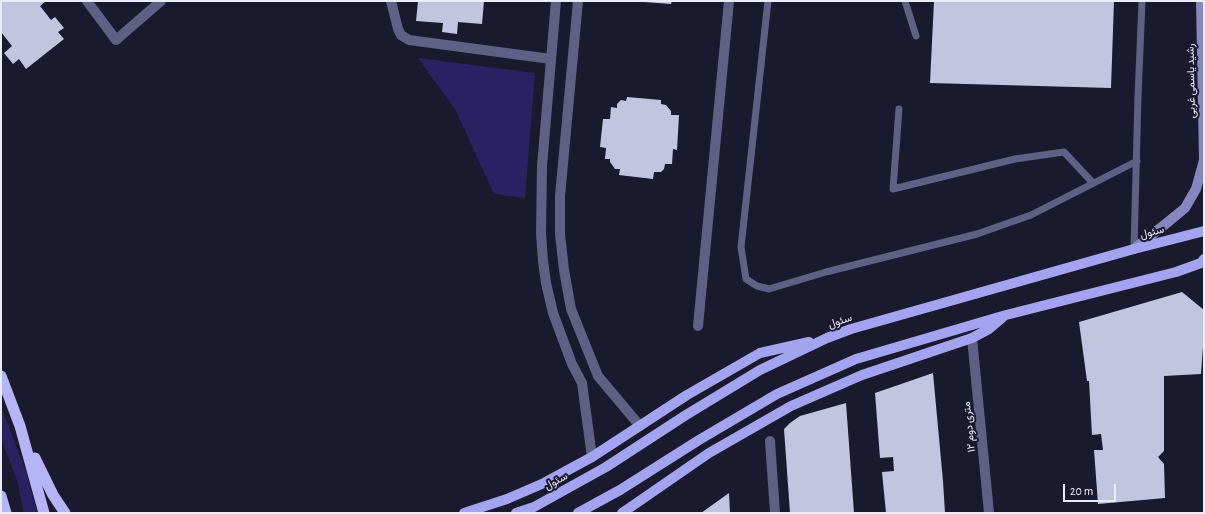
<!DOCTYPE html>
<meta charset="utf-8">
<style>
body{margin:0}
#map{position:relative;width:1205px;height:514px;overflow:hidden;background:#1a1a2e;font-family:"Alegreya Sans",sans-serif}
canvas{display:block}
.frame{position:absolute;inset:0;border:2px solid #ebecfa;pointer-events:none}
.scale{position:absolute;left:1063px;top:484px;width:53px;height:18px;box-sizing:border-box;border:2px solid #ebecfa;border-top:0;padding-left:5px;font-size:12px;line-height:14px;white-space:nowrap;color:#ebecfa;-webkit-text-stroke:3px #1a1a2e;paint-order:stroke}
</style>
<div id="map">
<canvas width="1205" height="514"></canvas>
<div class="frame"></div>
<div class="scale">20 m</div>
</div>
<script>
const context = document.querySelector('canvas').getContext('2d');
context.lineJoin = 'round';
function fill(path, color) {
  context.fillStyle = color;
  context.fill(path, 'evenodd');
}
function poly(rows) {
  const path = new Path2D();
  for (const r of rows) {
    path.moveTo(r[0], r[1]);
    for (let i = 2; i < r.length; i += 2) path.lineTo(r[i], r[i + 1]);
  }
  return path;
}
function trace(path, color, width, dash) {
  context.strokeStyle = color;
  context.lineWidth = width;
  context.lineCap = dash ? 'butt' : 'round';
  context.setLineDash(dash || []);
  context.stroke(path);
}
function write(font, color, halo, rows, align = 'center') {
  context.font = font + ' "Alegreya Sans",Vazirmatn,sans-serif';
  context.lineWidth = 4;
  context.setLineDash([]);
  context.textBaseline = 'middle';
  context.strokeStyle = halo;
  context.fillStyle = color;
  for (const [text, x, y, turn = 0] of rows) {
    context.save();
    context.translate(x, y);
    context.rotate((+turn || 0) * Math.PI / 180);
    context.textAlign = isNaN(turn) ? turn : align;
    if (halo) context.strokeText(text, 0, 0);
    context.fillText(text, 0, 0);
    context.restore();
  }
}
fill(poly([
 [418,58,535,73,525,198,494,194,455,109],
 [1,406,26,472,37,513,24,513,17,480,1,438]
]), '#2a2163');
fill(poly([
 [1,1,46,1,40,6,51,20,55,17,64,28,58,32,64,39,26,69,19,59,13,64,4,53,12,46,1,32],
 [418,1,484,1,482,24,458,22,457,34,442,32,443,23,416,21],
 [644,1,672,1,671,4,644,2],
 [934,1,1114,1,1111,88,930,83],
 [627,97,661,100,661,104,666,105,671,111,671,115,679,115,677,150,673,149,672,164,665,164,664,169,661,172,654,172,653,179,619,175,620,169,615,169,613,166,610,162,610,159,605,159,606,148,600,147,603,119,610,119,611,107,617,108,617,104,621,100,626,101],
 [1182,292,1204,310,1204,332,1201,374,1164,376,1164,451,1158,457,1164,464,1165,498,1098,504,1094,450,1103,450,1101,434,1092,435,1089,381,1087,381,1079,322],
 [933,373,943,481,945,513,886,513,882,472,894,471,893,457,880,458,875,393],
 [846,403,854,513,790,513,784,429,790,423,800,416],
 [729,493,730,513,701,513]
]), '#c3c4df');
trace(poly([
 [768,1,741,247,746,279,757,286,769,289,826,272,977,234,1031,215,1137,161],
 [905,1,916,36],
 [899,109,893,189,1015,159,1064,152,1093,183],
 [1134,249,1138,97,1142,1]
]), '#5f6084', 7);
trace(poly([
 [87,1,116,40,161,1],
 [391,1,398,29,401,35,409,40,551,59],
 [556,1,542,166,541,233,543,261,546,283,553,313,572,364,582,383,592,457],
 [578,1,560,196,560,234,564,270,571,309,598,376,640,426],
 [698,326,729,1],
 [972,338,989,513],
 [770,441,775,513]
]), '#5f6084', 10);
trace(poly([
 [1134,249,1168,222,1185,208,1196,189,1204,160,1201,1]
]), '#8686c1', 10);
trace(poly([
 [464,513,507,499,544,483,592,457,687,395,760,353,809,342],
 [516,513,534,507,606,467,686,415,760,370,827,338,851,329,1134,249,1204,231],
 [578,513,620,490,699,440,777,394,856,359,1006,315,1176,272,1201,263,1204,259],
 [622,513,709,453,791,406,862,375,972,338,989,329,1002,318]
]), '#a4a3f0', 10);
trace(poly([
 [1,376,20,426,44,513],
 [35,458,53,495,65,513],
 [1,496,6,513]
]), '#b4b4f6', 11);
write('11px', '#ebecfa', '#1a1a2e', [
 ["رشید یاسمی غربی",1191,81,-91],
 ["سئول",1152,232,-14],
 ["سئول",840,321,-19],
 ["۱۲ متری دوم",969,427,-96],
 ["سئول",556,481,-29]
]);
</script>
